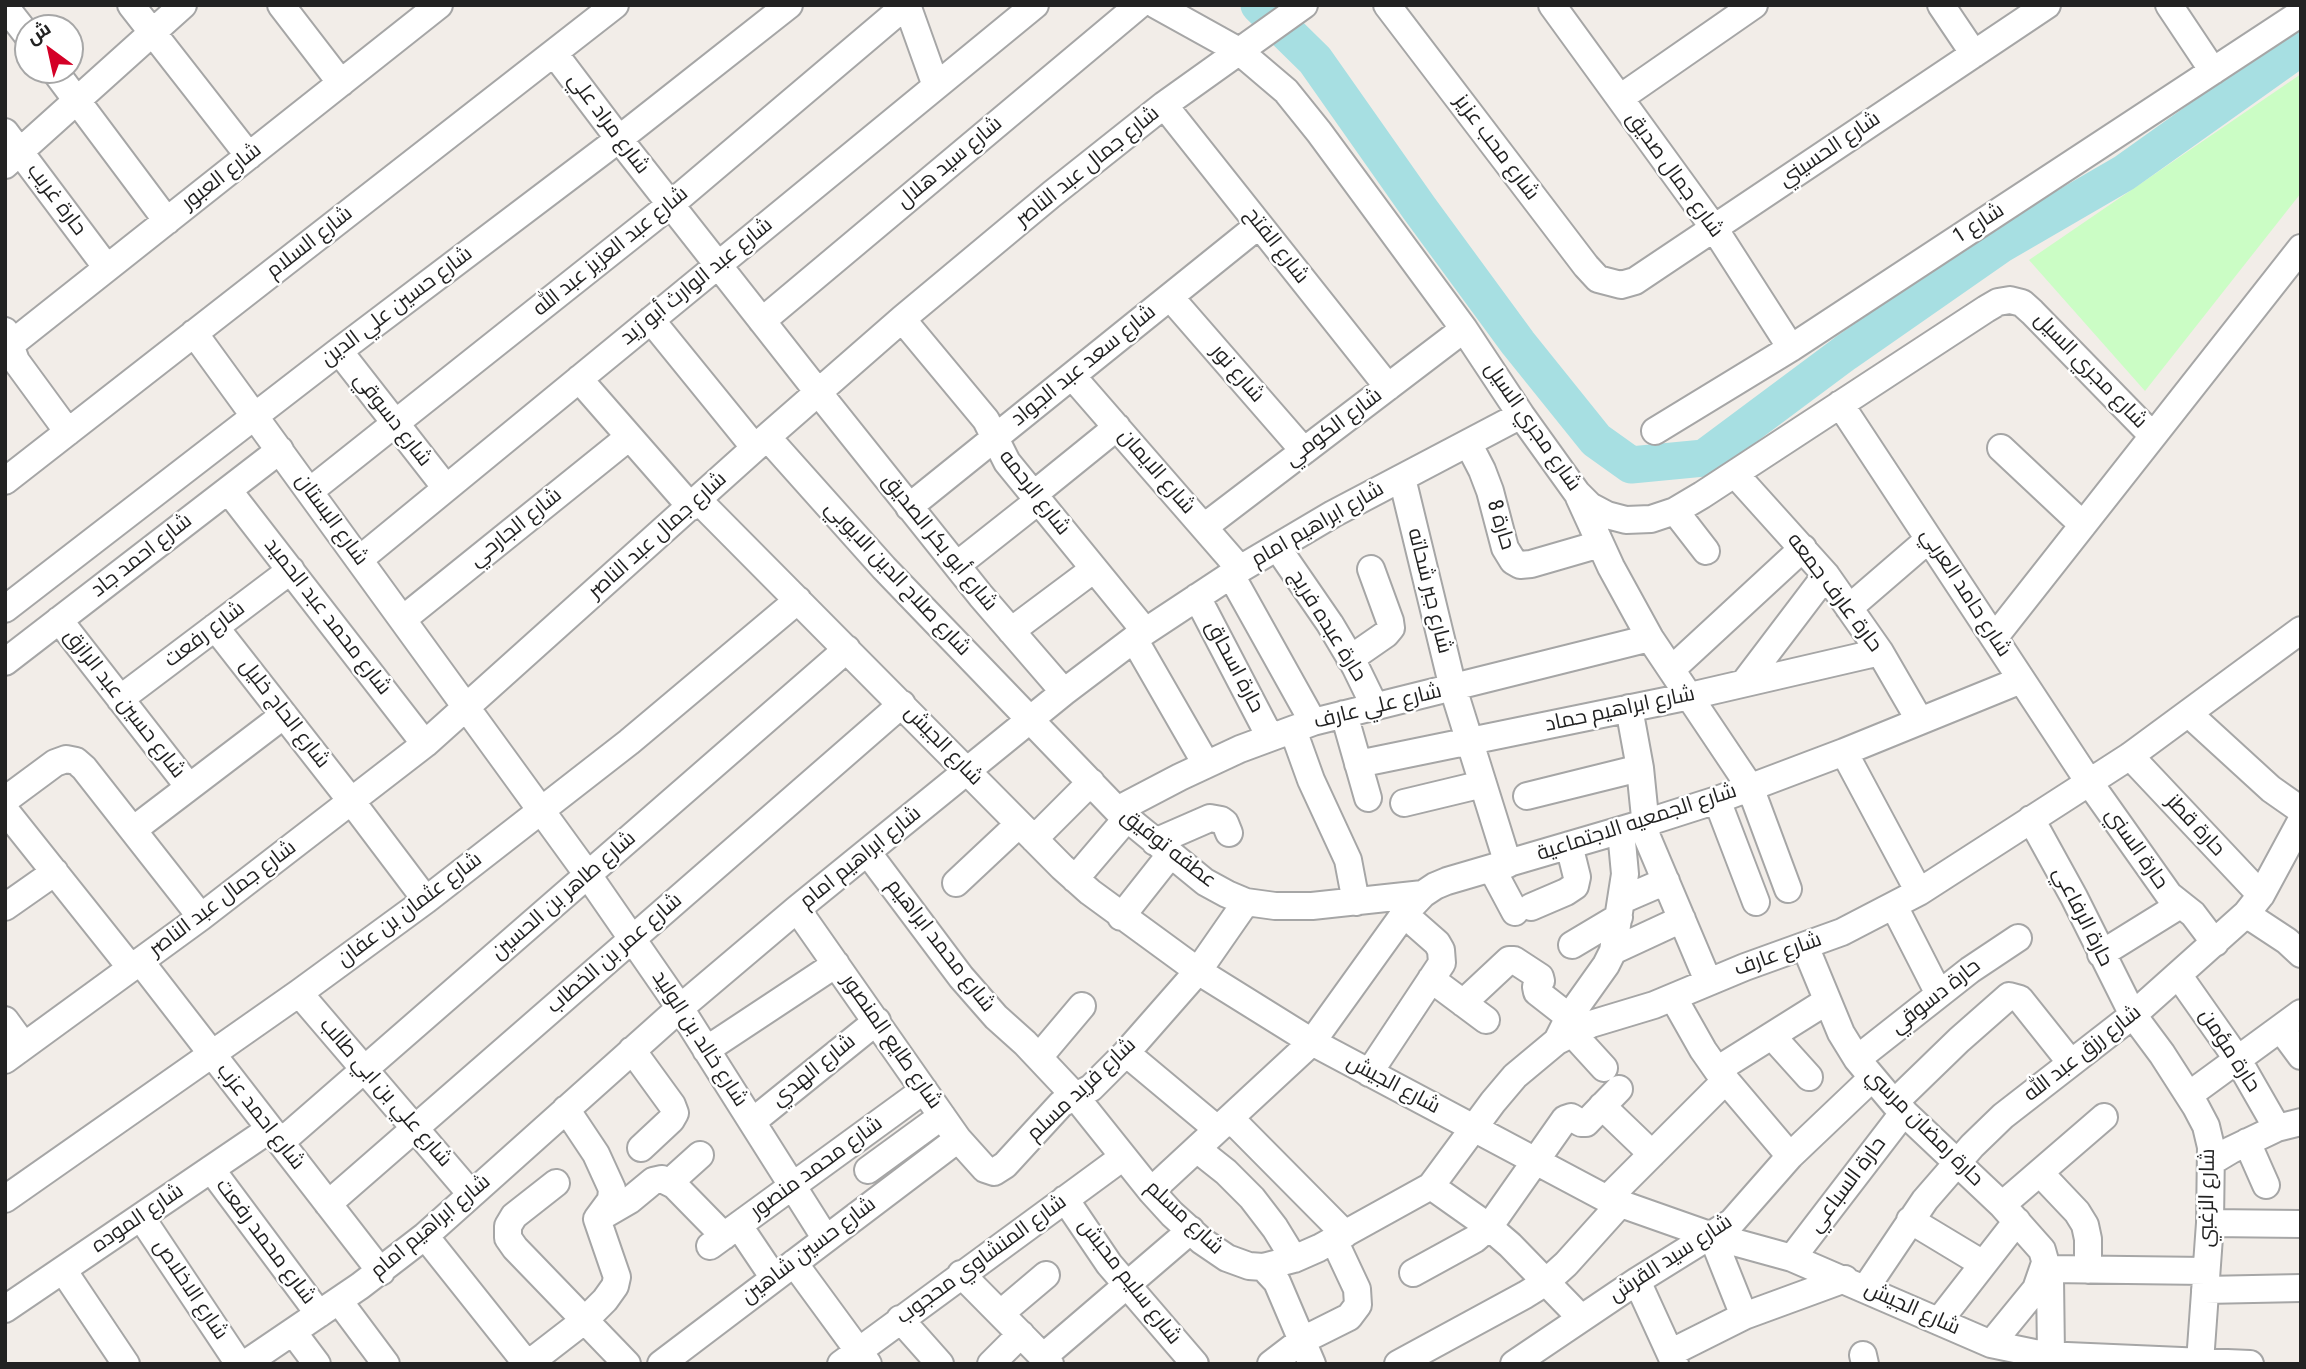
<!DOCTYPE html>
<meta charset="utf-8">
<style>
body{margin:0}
#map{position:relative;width:2306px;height:1369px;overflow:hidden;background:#f2ede8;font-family:"Roboto Condensed",Cairo,sans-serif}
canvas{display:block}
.frame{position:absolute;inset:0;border:7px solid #222;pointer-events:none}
.north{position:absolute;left:14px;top:14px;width:70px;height:70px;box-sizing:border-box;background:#fff;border:2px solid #a7a7a7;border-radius:50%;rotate:327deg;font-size:19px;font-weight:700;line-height:28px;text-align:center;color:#222}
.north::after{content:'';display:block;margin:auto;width:24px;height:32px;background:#d40027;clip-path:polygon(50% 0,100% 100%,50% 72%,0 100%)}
</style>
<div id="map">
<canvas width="2306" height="1369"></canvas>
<div class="frame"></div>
<div class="north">ش</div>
</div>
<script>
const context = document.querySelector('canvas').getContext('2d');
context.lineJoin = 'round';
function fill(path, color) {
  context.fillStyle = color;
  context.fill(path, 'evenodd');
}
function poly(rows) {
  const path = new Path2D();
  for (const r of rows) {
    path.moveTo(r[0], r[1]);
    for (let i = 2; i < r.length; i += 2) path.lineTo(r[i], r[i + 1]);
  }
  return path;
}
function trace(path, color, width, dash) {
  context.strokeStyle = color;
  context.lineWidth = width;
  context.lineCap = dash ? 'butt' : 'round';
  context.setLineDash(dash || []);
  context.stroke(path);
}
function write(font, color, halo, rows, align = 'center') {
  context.font = font + ' "Roboto Condensed",Cairo,sans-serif';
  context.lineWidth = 5;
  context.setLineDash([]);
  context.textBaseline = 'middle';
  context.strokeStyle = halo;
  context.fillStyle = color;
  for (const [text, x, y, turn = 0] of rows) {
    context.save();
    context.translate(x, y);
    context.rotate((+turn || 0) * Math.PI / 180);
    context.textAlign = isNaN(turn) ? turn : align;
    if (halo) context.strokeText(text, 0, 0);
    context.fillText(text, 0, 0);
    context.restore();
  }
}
fill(poly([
 [2301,74,2301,193,2145,391,2029,260]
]), '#cbfdc5');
trace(poly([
 [1259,5,1315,60,1419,208,1518,343,1596,440,1631,465,1704,458,1845,353,2000,245,2124,173,2301,47]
]), '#a7dfe2', 37);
const minor = poly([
 [131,5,249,156],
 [281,5,341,83],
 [907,5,936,86],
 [1156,5,1239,51,1286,91,1319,132,1464,329,1521,415,1577,493,1590,506,1607,515,1626,520,1651,519,1675,511,1702,495,1986,309,1998,302,2010,300,2022,303,2032,312,2153,436],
 [1387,5,1586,266,1598,279,1621,285,1635,281,2047,5],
 [1552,5,1714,228,1791,348],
 [1941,5,1974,54],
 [2169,5,2213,71],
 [10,13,28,36],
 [554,53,619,139,818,392,981,596,1064,692],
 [54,70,167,221],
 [1620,98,1754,5],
 [1164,105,1388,387],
 [5,132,107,268],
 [5,165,183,5],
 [1170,297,1304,451],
 [902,319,986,420,1007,462,1145,631],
 [651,320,755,448],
 [762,321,1139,5],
 [5,331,16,361,68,432],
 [194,333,588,875,680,1008,826,1239],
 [5,349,439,5],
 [339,351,446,488],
 [1072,376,1240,569],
 [579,379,691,507],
 [1840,404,2089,782,2169,895,2193,914,2215,943],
 [1655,431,1791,348,2301,13],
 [767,437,884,568,1117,810,1205,882,1227,894,1246,902,1275,906,1312,906,1423,894],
 [1468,443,1482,470,1490,491,1505,548,1513,561,1520,565,1531,564,1600,544],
 [2001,448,2083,525],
 [1735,474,1826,575,1880,652,1920,721],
 [1402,478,1453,688,1508,864],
 [5,481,615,5],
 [228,490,425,744],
 [310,491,670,205,906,5],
 [1033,495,1117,427],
 [1579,497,1611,567,1650,638,1750,787,1788,889],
 [698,500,1062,867,1090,892,1198,971,1312,1042,1607,1199,1712,1236,1792,1258,1991,1344,2044,1355,2250,1364],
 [909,507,1259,225],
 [1675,511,1706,551],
 [1204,527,1464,329],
 [1277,547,1330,624,1355,666,1375,707],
 [360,559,1035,5],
 [957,565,1038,501],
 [1231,575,1313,722],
 [1197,597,1270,737],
 [1849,608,1929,539],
 [5,609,339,351,619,139,789,5],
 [403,619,629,437],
 [59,620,189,787],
 [215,627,352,802,426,900],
 [1011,631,1094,569],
 [1994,638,2301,248],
 [1134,639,1206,764],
 [1350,659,1386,634,1391,628,1390,621,1371,569],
 [5,662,280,450],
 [1672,669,1803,548],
 [1744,683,1826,575],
 [120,699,291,570],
 [1629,708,1640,768,1647,837,1708,981],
 [1344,714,1368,798],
 [2189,714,2271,789,2301,810],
 [1293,730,1311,780,1348,860,1356,902],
 [1844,752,1919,892],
 [2130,756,2261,895],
 [1358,764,1690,696,1880,652],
 [1527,796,1640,768],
 [5,800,55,763,66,759,76,761,84,768,201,917],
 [1717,800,1756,902],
 [1404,803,1483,784],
 [5,810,131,968],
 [1117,810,1180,777,1240,749,1313,722,1650,638],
 [2031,819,2074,897,2133,1015,2162,1054,2196,1107,2206,1126,2211,1147,2210,1223,2200,1362],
 [133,830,284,715],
 [1034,839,1091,782],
 [1155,842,1210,818,1221,820,1225,823,1229,833],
 [868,853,961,977,996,1017,1025,1043,1075,1096,1151,1191,1172,1214,1202,1241,1227,1258,1249,1266,1263,1267,1294,1259,1319,1248,1431,1186,1493,1102,1515,1076,1557,1041,1591,1024,1654,1005,1745,967,1842,932,1919,892,2130,756,2301,630],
 [1492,869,1515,912],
 [1075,879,1127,818],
 [956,883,1019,824],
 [1622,900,1666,881],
 [1894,906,1939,994],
 [5,907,55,872],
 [1531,907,1566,892,1575,886,1577,877,1569,845],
 [797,909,958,1139,985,1169,994,1172,1005,1165,1061,1104,1091,1088,1126,1053,1198,971,1246,902],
 [2246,914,2287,941,2301,954],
 [1121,917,1170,855],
 [1572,945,1619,917],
 [1805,946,1841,1033,1857,1059,1894,1103,2002,1205,2042,1250,2050,1278,2051,1355],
 [1613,951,1682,919],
 [2101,954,2180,905],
 [140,961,381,1272],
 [2179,976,2238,1060,2277,1128],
 [1431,979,1486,1020],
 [299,993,471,1194],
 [1673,997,1703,1050,1717,1070,1790,1156],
 [1463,1003,1509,960,1514,960,1540,977,1541,981,1536,987,1537,992,1569,1017],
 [5,1020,24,1046],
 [2281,1029,2301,1056],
 [1572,1033,1604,1068],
 [1772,1036,1809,1077],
 [1557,1041,1569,1017,1606,965,1613,951,1625,874,1621,831],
 [632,1050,672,1105,675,1113,671,1120,641,1148],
 [706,1050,836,964],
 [1126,1053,1217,1129],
 [1039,1057,1082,1006],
 [1857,1059,1970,970,2018,938],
 [5,1060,201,917,425,744,767,437,902,319,1052,194,1164,105,1304,5],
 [1717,1070,1827,1001],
 [1369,1073,1442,963,1441,950,1437,943,1404,914],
 [2189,1095,2301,1013],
 [1894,1103,1959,1040,2009,996,2020,999,2071,1063],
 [1602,1106,1652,1154],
 [1230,1118,1345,1234],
 [752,1122,877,1021],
 [281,1142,847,649],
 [2247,1142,2266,1185],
 [1197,1149,1226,1172,1252,1198,1275,1228,1294,1259],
 [2211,1162,2231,1150,2277,1128,2301,1122],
 [211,1169,319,1314],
 [868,1170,942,1116],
 [2040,1173,2077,1212,2085,1225,2088,1239,2088,1270],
 [670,1182,700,1155],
 [556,1183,514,1216,508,1226,508,1238,515,1248,627,1364],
 [1431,1186,1489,1227,1510,1245,1581,1318],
 [1151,1191,1312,1042,1404,914,1423,894,1435,886,1447,881,1645,823,1717,800,1844,752,2021,680],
 [5,1199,299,993,426,900,629,742,798,600],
 [1065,1199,1109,1264,1195,1364],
 [1607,1199,1725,1081],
 [328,1204,902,704],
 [2002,1205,2104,1117],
 [141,1217,239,1364],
 [599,1218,630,1200,653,1181,662,1179,674,1185,724,1236],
 [1910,1220,1983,1264],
 [2210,1223,2301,1224],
 [739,1226,774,1278],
 [425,1236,527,1364],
 [1712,1236,1744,1316],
 [710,1246,924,1090],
 [1792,1258,1904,1112],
 [794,1263,868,1364],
 [1263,1267,1277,1282,1312,1364],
 [2049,1269,2206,1271],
 [63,1270,126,1364],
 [1413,1273,1475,1239,1489,1227,1565,1119,1571,1117,1581,1123,1586,1123,1619,1089],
 [961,1274,1050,1364],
 [1637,1281,1675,1364],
 [1865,1289,1925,1200,1972,1146,2003,1116,2133,1015,2246,914,2261,895,2301,821],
 [2205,1290,2301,1288],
 [339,1301,386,1364],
 [5,1309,270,1129],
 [1001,1313,1046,1275],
 [900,1319,940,1364],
 [1939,1321,2017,1221],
 [293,1332,317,1364],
 [1991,1344,2036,1289,2045,1263],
 [1670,1353,1744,1316,1845,1279],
 [1863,1355,1865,1364],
 [1043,1357,1191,1230],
 [245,1364,360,1286,425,1236,680,1008,797,909,1064,692,1134,639,1240,569,1333,514,1521,415],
 [528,1364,585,1320,605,1300,615,1286,617,1277,597,1219,611,1200,612,1189,596,1154,566,1109],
 [661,1364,958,1139],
 [841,1364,1123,1157],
 [991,1364,1021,1334],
 [1271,1364,1301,1341,1349,1317,1358,1305,1357,1289,1334,1240],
 [1398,1364,1525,1295,1546,1282,1566,1264,1620,1204],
 [1514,1364,1637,1281,1732,1222,1790,1156,1872,1078]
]);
trace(minor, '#a6a6a6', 30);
trace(minor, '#fff', 26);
write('21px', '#222', '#fff', [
 ["شارع مراد علي",608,124,53],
 ["شارع محب عزيز",1496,148,53],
 ["شارع الحسيني",1830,150,-34],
 ["شارع سيد هلال",950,163,-40],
 ["شارع جمال عبد الناصر",1088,167,-39],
 ["شارع جمال صديق",1674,175,54],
 ["شارع العبور",222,177,-38],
 ["حارة غريب",56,200,53],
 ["شارع 1",1979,224,-33],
 ["شارع السلام",310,243,-38],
 ["شارع الفتح",1276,246,52],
 ["شارع عبد العزيز عبد الله",611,252,-39],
 ["شارع عبد الوارث أبو زيد",697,282,-39],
 ["شارع حسين علي الدين",397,307,-37],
 ["شارع سعد عبد الجواد",1084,366,-39],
 ["شارع مجري السيل",2090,371,46],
 ["شارع نور",1237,374,49],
 ["شارع دسوقي",392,420,52],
 ["شارع مجري السيل",1532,427,55],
 ["شارع الكومي",1334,428,-37],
 ["شارع الايمان",1156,472,49],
 ["شارع الرحمه",1034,493,52],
 ["شارع البستان",331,520,54],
 ["شارع ابراهيم امام",1318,525,-30],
 ["حارة 8",1500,525,73],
 ["شارع الجارحي",516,528,-39],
 ["شارع جمال عبد الناصر",658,536,-42],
 ["شارع أبو بكر الصديق",939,543,51],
 ["شارع احمد جاد",142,556,-38],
 ["شارع صلاح الدين الايوبي",897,579,47],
 ["شارع جبر شحاته",1429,591,76],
 ["حارة عارف جمعه",1834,593,53],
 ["شارع حامد العربي",1965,593,57],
 ["شارع محمد عبد الحميد",327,617,52],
 ["حارة عبده فريج",1327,626,58],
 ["شارع رفعت",205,635,-37],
 ["حارة اسحاق",1234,667,62],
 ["شارع حسين عبد الرازق",124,704,52],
 ["شارع علي عارف",1378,707,-14],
 ["شارع ابراهيم حماد",1620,710,-12],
 ["شارع الحاج خليل",284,714,52],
 ["شارع الجيش",943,746,46],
 ["شارع الجمعيه الاجتماعية",1637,823,-18],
 ["حارة قطز",2195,826,47],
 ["عطفه توفيق",1168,849,38],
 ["حارة السني",2136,849,55],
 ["شارع ابراهيم امام",861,858,-39],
 ["شارع طاهر بن الحسين",564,896,-41],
 ["شارع جمال عبد الناصر",223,899,-37],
 ["شارع عثمان بن عفان",410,910,-37],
 ["حارة الرفاعي",2082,917,63],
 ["شارع محمد ابراهيم",940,946,52],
 ["شارع عمر بن الخطاب",615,954,-41],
 ["شارع عارف",1778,955,-20],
 ["حارة دسوقي",1936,997,-38],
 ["شارع خالد بن الوليد",699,1039,57],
 ["شارع طايع المنصور",891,1042,55],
 ["حارة مؤمن",2229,1051,57],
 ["شارع رزق عبد الله",2083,1054,-38],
 ["شارع الهدي",814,1071,-39],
 ["شارع الجيش",1393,1085,28],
 ["شارع فريد مسلم",1082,1090,-43],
 ["شارع علي بن ابي طالب",385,1093,49],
 ["شارع احمد عزب",260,1117,52],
 ["حارة رمضان مرسي",1924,1128,45],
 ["شارع محمد منصور",817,1168,-36],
 ["حارة السباعي",1848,1185,-53],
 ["شارع الزغبي",2208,1198,-89],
 ["شارع مسلم",1184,1218,43],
 ["شارع الموده",138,1219,-34],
 ["شارع ابراهيم امام",431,1227,-40],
 ["شارع محمد رفعت",265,1242,53],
 ["شارع حسين شاهين",809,1251,-37],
 ["شارع سيد القرش",1671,1259,-33],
 ["شارع المنشاوي محجوب",982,1260,-36],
 ["شارع سليم محبش",1129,1282,52],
 ["شارع الاخلاص",190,1290,56],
 ["شارع الجيش",1912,1309,24]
]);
</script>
